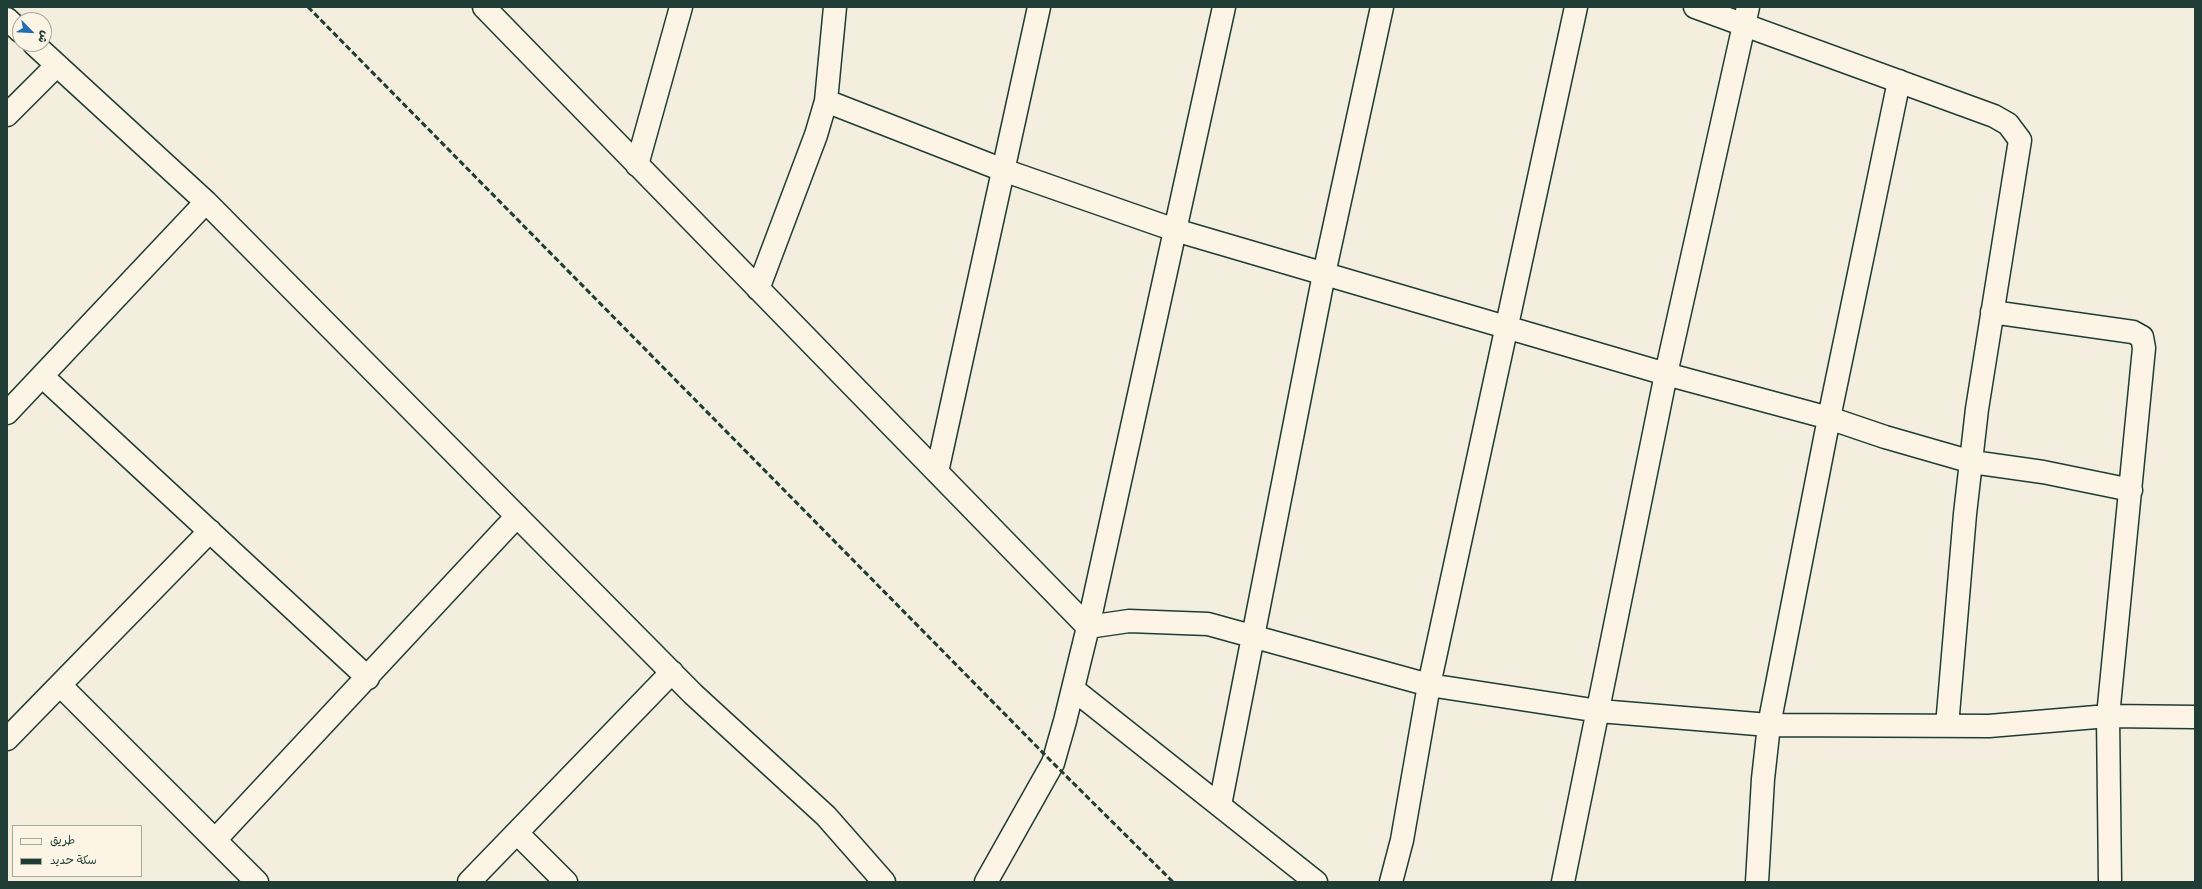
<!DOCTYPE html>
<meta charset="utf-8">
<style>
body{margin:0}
#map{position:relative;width:2202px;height:889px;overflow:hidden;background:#f3eede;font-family:Dekko,"Playpen Sans Arabic",sans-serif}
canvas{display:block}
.frame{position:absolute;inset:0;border:8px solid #1f3d34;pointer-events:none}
.legend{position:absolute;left:12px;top:825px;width:130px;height:52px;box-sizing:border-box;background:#fcf5e5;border:1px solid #a4ab9e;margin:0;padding:5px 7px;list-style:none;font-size:12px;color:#1f3d34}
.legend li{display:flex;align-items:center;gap:8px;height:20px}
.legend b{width:20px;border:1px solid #a4ab9e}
.north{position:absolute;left:12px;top:12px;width:40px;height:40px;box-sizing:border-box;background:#fcf5e5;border:1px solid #a4ab9e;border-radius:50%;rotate:114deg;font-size:11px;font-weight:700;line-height:16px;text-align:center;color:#1f3d34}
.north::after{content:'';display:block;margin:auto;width:14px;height:18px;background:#1f6fb2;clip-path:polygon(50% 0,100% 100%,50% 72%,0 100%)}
</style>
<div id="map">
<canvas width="2202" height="889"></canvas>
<div class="frame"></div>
<ul class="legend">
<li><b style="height:5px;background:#fcf5e5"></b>طريق</li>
<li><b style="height:5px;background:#1f3d34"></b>سكة حديد</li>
</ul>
<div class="north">ش</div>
</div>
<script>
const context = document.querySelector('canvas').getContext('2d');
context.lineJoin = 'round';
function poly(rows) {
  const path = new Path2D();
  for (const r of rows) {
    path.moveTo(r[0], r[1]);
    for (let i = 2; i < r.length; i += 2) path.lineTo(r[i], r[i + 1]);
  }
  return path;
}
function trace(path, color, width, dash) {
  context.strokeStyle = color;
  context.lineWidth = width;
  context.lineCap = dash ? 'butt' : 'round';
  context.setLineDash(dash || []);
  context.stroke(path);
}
const minor = poly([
 [484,7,1088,627],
 [1695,7,1994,116,2008,124,2020,140,1977,409,1965,514,1947,726],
 [7,19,20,31],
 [34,44,206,202,693,694,826,816,884,882],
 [826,101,1003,170,1175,230,1666,374,1829,418,1885,437,1972,462,2043,472,2131,490],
 [7,115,57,65],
 [637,165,681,7],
 [758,289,816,135,826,101,835,7],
 [1992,312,2133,332,2142,337,2144,348,2108,716,2110,882],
 [42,376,368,678],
 [7,413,206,202],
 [937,472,1039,7],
 [1088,627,1129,621,1208,624,1429,685,1599,711,1769,725,1989,726,2108,716,2195,717],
 [60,685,257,882],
 [1073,689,1316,882],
 [7,739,210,531],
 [1220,805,1324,274,1382,7],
 [517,833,566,882],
 [215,840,517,516],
 [469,882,672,672],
 [986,882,1053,763,1065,721,1088,627,1224,7],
 [1391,882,1402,840,1429,685,1576,7],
 [1563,882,1666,374,1748,7],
 [1757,882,1763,779,1769,725,1829,418,1899,81]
]);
trace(minor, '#1f3d34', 25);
trace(minor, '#fcf5e5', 22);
trace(poly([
 [308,7,1053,763,1173,882]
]), '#1f3d34', 3, [6, 3]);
</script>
